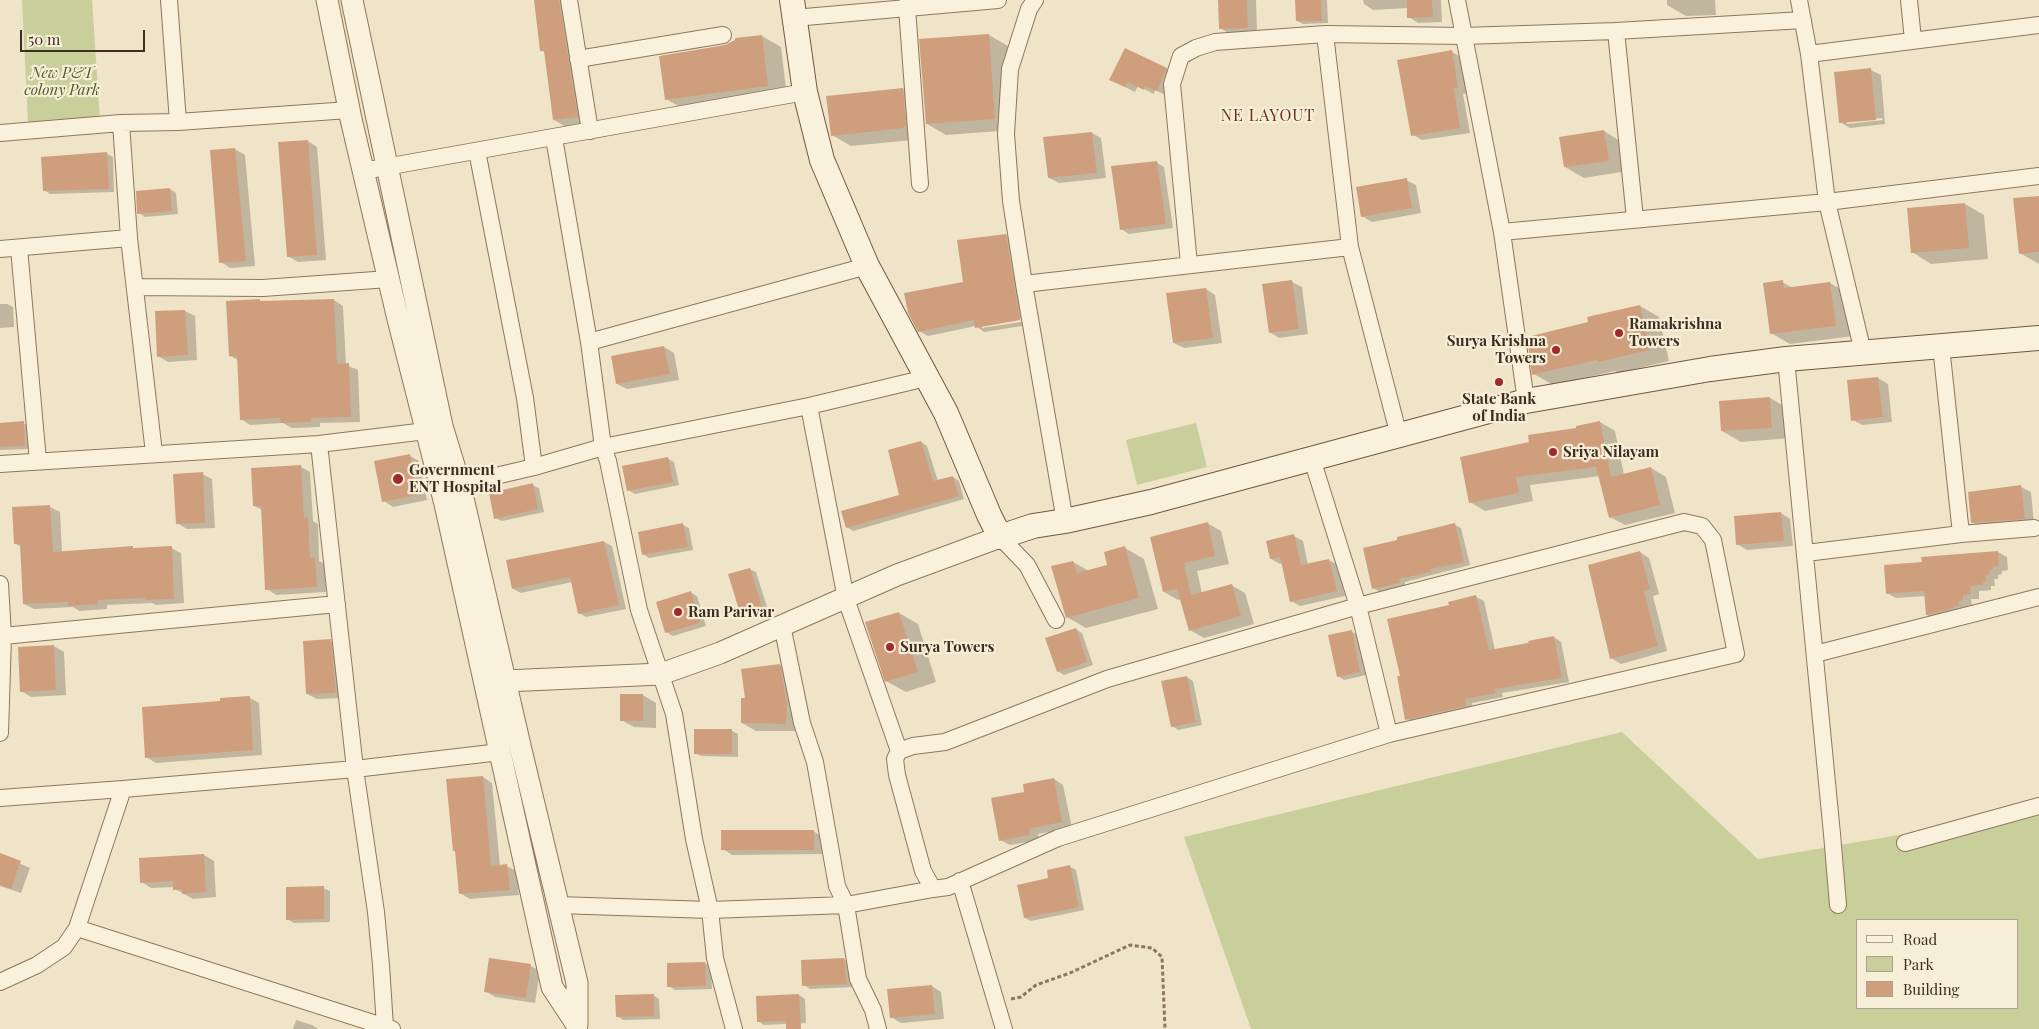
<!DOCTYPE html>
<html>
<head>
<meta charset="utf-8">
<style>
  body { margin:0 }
  #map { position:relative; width:2039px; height:1029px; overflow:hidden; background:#f0e4c8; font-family:"Playfair Display",serif }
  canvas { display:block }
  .legend { position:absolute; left:1856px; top:919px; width:162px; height:90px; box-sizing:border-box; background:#f7eed8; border:1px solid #ada18e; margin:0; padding:6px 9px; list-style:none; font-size:15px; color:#3d2e20 }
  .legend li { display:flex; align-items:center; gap:10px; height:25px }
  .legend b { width:25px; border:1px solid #ada18e }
  .scale { position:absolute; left:20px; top:30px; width:125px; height:22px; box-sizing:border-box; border:2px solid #3d2e20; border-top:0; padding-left:6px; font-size:15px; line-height:18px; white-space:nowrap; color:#3d2e20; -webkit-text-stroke:4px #f7eed8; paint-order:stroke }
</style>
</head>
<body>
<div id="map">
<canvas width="2039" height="1029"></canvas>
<ul class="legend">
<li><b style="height:6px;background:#faf1dc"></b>Road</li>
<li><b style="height:14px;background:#c9cf9b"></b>Park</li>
<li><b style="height:14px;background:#cf9f7d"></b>Building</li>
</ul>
<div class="scale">50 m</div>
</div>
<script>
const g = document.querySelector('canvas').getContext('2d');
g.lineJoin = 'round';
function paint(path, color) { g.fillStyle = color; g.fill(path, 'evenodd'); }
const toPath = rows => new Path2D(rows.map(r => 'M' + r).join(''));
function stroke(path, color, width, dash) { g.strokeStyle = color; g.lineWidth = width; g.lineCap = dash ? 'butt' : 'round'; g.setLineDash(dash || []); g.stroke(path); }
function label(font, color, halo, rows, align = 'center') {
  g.font = font + ' "Playfair Display",serif'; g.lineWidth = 4.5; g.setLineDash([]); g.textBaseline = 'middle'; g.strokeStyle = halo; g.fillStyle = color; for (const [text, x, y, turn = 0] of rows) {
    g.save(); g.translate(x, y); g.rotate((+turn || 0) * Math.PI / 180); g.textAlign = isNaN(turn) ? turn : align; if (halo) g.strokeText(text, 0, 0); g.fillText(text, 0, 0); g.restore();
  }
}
paint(toPath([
  [22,0,92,0,100,119,28,123],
  [1196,423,1207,467,1137,485,1126,440],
  [1622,732,1758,859,2039,811,2039,1029,1251,1029,1184,837],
  [1858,920,2018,920,2018,1008,1858,1008]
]), '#c9cf9b');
paint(toPath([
  [543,0,563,0,596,128,573,131,554,120,545,53,542,50],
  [1219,0,1256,0,1257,33,1230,34,1220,28],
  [1296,0,1327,0,1328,23,1303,24,1297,21],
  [1363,0,1441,0,1442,22,1418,23,1409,17,1408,8,1373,10,1364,4],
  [1667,0,1715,0,1716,15,1686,16,1667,5],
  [989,35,1008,46,1014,130,946,135,927,124],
  [762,36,781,47,787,97,685,110,666,99,725,46],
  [1452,52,1461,57,1467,93,1463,94,1470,133,1422,140,1413,135],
  [1166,69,1176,75,1167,96,1155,90,1154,94,1138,86,1135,92,1111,80],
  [1871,70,1881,75,1885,124,1850,128,1840,122],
  [1882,118,1883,120,1847,124,1847,121],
  [903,89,922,100,923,139,851,146,832,135],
  [1604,131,1623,143,1627,171,1584,178,1565,167],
  [1092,133,1101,138,1106,178,1059,183,1049,178],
  [308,141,317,147,326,260,298,262,288,256],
  [235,149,245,155,255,266,230,268,221,262,211,151],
  [106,153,113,157,114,192,50,194,44,190],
  [1156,162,1164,167,1173,228,1129,234,1121,229],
  [1406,180,1416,185,1421,213,1372,222,1362,216],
  [170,189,176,193,178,214,145,217,139,213],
  [2039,197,2039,264,2020,253],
  [1965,204,1984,215,1988,259,1931,264,1912,252],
  [1006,235,1014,240,1028,325,984,332,976,326,928,336,919,331],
  [1026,318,1027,321,982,328,982,326],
  [1292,282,1302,287,1308,334,1279,338,1270,332],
  [1782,282,1793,288,1830,283,1849,294,1854,336,1790,344,1771,333],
  [1206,289,1215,295,1222,343,1184,348,1174,343],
  [334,300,343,306,346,365,358,370,360,422,320,423,320,427,292,428,283,423,250,425,241,419,238,360,230,356],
  [0,304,7,304,13,307,14,327,0,328],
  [1640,306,1659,317,1669,361,1618,373,1615,371,1553,385,1534,374,1590,323],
  [185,311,195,316,197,360,168,362,158,356,156,312],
  [664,347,674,353,679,380,627,389,617,384],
  [1878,378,1888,384,1892,422,1862,425,1853,420],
  [1770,398,1789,409,1791,438,1741,442,1722,431],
  [1600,422,1615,431,1624,475,1651,468,1666,477,1675,513,1625,525,1610,517,1600,476,1530,485,1533,501,1485,511,1470,502,1578,429],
  [23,423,29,426,31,449,0,450,0,424],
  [921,442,927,446,938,481,953,477,959,481,964,499,853,531,847,527,901,496],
  [410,456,419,461,427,500,393,507,384,501],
  [668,459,674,462,679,485,635,494,628,490],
  [301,467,310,472,313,521,318,524,319,561,325,564,326,592,276,595,267,589,262,510,254,506],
  [202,474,212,479,215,528,187,529,177,523],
  [532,485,539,488,544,512,502,521,495,518],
  [2021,487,2031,492,2034,524,1982,528,1972,522],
  [50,507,60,512,62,553,171,548,181,553,184,603,156,605,152,603,107,605,107,609,79,611,73,607,34,609,24,604,21,547,16,544],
  [1781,513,1790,519,1793,546,1747,550,1737,544],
  [1207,523,1221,531,1229,564,1197,571,1202,593,1231,585,1245,593,1254,624,1204,638,1190,630,1181,599,1178,600,1164,592],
  [683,525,689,528,693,550,649,558,643,554],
  [1455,525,1461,528,1470,565,1405,582,1405,586,1380,592,1373,588],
  [1294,536,1303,541,1308,565,1329,560,1338,565,1345,596,1300,606,1291,601,1282,563,1280,564,1271,559],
  [604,542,612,546,626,609,586,617,579,613,572,582,521,593,513,589],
  [1125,548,1144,559,1158,609,1086,628,1067,617,1073,562,1089,571,1109,565],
  [1640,552,1649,558,1659,594,1653,596,1667,651,1621,664,1611,658],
  [1998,552,2007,557,2008,570,2002,571,2002,574,1998,575,1998,579,1994,579,1995,586,1991,586,1991,590,1979,591,1979,599,1971,599,1972,605,1967,606,1967,611,1936,620,1927,615,1926,596,1896,598,1887,593,1923,564],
  [749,569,756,572,768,610,747,616,741,613],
  [690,592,697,596,706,626,673,636,666,632],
  [1476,597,1484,601,1495,650,1554,637,1561,642,1569,682,1502,693,1503,697,1472,703,1473,710,1414,723,1407,719,1402,677,1451,606],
  [899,613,918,624,936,682,906,692,886,681],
  [1076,629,1082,633,1093,665,1064,675,1058,671],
  [1352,632,1358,635,1366,675,1344,680,1338,676],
  [330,641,340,646,346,698,317,699,307,694],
  [54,646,64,652,66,695,31,697,21,691,19,648],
  [779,665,793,673,800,731,756,731,742,723,746,699],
  [1187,677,1193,681,1202,725,1178,730,1172,726],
  [621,695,643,695,656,703,656,728,634,727,621,720],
  [250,698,259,703,262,755,156,763,146,757,221,702],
  [732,731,738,734,738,757,701,756,695,753],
  [483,777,492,783,500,866,507,866,516,871,519,895,470,899,460,893,456,852,454,850],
  [1054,779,1063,785,1072,828,1038,834,1039,840,1010,845,1000,840],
  [813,831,823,837,823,854,732,855,723,849],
  [0,855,30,868,21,893,0,886],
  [204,855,214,861,216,897,193,899,175,889,175,887,151,888,142,882,140,859],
  [1070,867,1076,870,1084,910,1031,921,1025,918,1050,879],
  [323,888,330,891,330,922,294,923,287,919],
  [490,959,531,966,540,971,535,1003,495,997,485,991],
  [844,959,850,963,853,987,810,989,804,985,803,961],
  [705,963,711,966,712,989,675,990,669,986],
  [932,986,941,992,944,1019,901,1023,891,1017],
  [653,995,659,999,660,1019,623,1020,617,1016],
  [799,995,805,999,806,1023,764,1025,758,1021],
  [296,1020,312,1025,318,1029,293,1029]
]), '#0003');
paint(toPath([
  [534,0,559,0,578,117,553,120,544,51,540,51],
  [1218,0,1247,0,1248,28,1219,29],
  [1295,0,1321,0,1322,21,1296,21],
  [1407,0,1432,0,1433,17,1407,18],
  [989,34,995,119,926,124,919,39],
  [762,35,768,86,665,100,659,56,725,45,735,40,735,38],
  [1125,48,1167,68,1157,91,1145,86,1144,90,1128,82,1125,87,1109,80],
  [1452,50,1458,88,1454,88,1460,128,1411,136,1397,60],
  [1871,68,1876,120,1839,123,1834,72],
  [903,88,906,126,904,126,904,128,831,136,826,96],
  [1604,130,1609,161,1564,167,1559,137],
  [1092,132,1097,173,1048,178,1043,137],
  [308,140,317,255,287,257,278,142],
  [235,148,246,261,219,263,210,150],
  [107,152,109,189,43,191,41,157],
  [1157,161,1166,224,1120,230,1111,166],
  [1407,178,1412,208,1361,217,1356,187],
  [170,188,172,211,137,214,136,191],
  [2039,196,2039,252,2019,254,2013,198],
  [1965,203,1969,248,1911,253,1907,208],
  [1006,234,1020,320,975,328,974,320,918,332,908,313,904,293,963,282,957,240],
  [1292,280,1299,329,1269,333,1262,284],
  [1783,280,1784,288,1830,282,1836,326,1770,334,1763,283],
  [1206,288,1213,338,1173,343,1166,293],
  [260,299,260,301,334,299,337,364,349,363,351,417,311,418,311,422,281,423,280,418,240,420,237,356,229,356,226,301],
  [1640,305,1650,350,1598,362,1597,360,1532,375,1527,337,1588,322,1587,317],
  [185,310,188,355,157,357,155,311],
  [664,346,670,374,616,384,611,356],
  [1878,377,1883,417,1851,421,1847,380],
  [1770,397,1772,428,1721,431,1719,401],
  [24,421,25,446,0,447,0,423],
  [1600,421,1611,477,1651,467,1660,505,1609,518,1596,467,1516,477,1519,493,1469,503,1460,457,1529,442,1528,435,1576,428,1576,426],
  [921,441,933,481,953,476,959,496,846,528,841,511,899,495,888,450],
  [410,454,418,495,382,502,374,461],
  [668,457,673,482,627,491,622,466],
  [301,465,304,518,308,517,310,558,315,557,317,587,265,590,261,506,253,506,251,468],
  [203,472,205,523,176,524,173,474],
  [533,483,538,509,494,519,489,493],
  [2021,485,2025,519,1971,523,1968,492],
  [50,505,53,552,133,546,133,548,172,546,174,599,145,600,145,598,98,600,98,604,68,606,68,602,23,604,20,544,14,544,12,507],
  [1781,512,1784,541,1736,545,1734,516],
  [1208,522,1215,556,1184,563,1191,595,1232,584,1241,616,1189,631,1177,589,1163,592,1150,537],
  [683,523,688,547,642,555,638,532],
  [1455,523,1464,562,1431,569,1431,572,1399,579,1400,583,1372,589,1363,548,1397,540,1397,537],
  [1294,534,1301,565,1329,559,1337,591,1290,602,1280,557,1270,559,1266,541],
  [604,541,619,605,578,614,570,577,512,589,506,560],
  [1125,546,1139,598,1066,618,1051,566,1073,561,1077,573,1107,565,1104,552],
  [1640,551,1650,589,1644,591,1658,646,1610,659,1588,565],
  [1998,551,1999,566,1993,566,1993,570,1989,570,1990,574,1986,575,1986,581,1983,582,1983,585,1970,586,1971,594,1963,595,1963,601,1958,601,1959,606,1954,606,1954,608,1926,615,1924,591,1886,594,1884,565,1922,562,1921,557],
  [750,568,762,607,740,613,728,574],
  [691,591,700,623,665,633,656,602],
  [1476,595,1489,650,1529,643,1528,641,1554,636,1562,678,1495,689,1496,693,1465,699,1466,706,1405,720,1397,676,1400,676,1387,619,1449,605,1448,602],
  [899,612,918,672,885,682,865,622],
  [1076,628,1087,662,1057,672,1045,638],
  [1352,630,1360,672,1337,677,1328,635],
  [331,639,336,693,306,694,303,641],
  [54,645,56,690,20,692,18,647],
  [780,664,787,704,786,724,741,723,741,698,745,698,741,669],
  [1187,676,1196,722,1171,727,1161,681],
  [620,694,643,694,643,721,620,721],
  [250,696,253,750,145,758,142,707,220,701,220,698],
  [694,729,732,729,732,754,694,754],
  [483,776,491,866,507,864,510,890,459,894,455,851,453,851,446,779],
  [1054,778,1062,822,1029,829,1030,835,999,841,991,798,1024,792,1023,784],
  [721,830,814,830,814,850,721,850],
  [0,853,21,861,11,889,0,885],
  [204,854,206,892,182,894,182,889,173,890,173,881,140,883,139,858],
  [1070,865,1079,907,1024,918,1017,885,1048,878,1047,870],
  [324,886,324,919,286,920,286,887],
  [489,958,531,964,526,998,484,992],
  [844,958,847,984,802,986,801,960],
  [705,962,706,986,667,987,667,963],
  [932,985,935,1014,890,1018,887,989],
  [654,994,654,1016,616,1017,615,995],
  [799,994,801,1029,786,1029,786,1021,757,1022,756,996]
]), '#cf9f7d');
const minor = toPath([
  [169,0,178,122],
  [569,0,590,131],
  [908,0,907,8,920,184],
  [1035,0,1029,9,1010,69,1006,134,1011,201,1024,284,1065,521],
  [1457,0,1502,232,1526,401],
  [1799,0,1809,54,2039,25],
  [1909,0,1913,40],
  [794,18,998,0],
  [1616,31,1635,219],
  [1325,34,1350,247,1399,436],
  [1809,54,1827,202,2039,176],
  [578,59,723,35],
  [121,123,129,238,154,453],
  [0,133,121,123,178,122,349,110],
  [554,138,589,342,603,447,608,461,639,610,674,714,694,839,710,910,715,958,734,1029],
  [477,151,525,398,534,467],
  [363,171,805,92],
  [1502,232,1827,202,1863,352],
  [19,248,38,461],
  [0,249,129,238],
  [1189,264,1172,84,1181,56,1196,48,1215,42,1325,34,1463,36,1616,31,1803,20],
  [1024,284,1350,247],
  [136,287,263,288,389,279],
  [589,342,867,266],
  [1941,346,1961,534],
  [1786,359,1832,834,1838,905],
  [809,406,846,599,899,751],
  [319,444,355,769,376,912,381,965,385,1027,384,1029],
  [1312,459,1358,606,1389,734],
  [0,464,319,444,426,431,436,428],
  [449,487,534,467,603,447,809,406,926,378],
  [1000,537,1027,565,1056,620],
  [1806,553,1961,534,2034,528],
  [0,584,3,636,0,637],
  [782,625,802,723,815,762,837,886,846,905,858,979,873,1010,878,1029],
  [1815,654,2039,597],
  [0,733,3,636,337,604],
  [0,798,123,789],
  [1905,843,2039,806],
  [960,881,1004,1029],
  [557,905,710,910,846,905,933,889,948,887,1058,838,1389,734,1736,654,1713,540,1702,526,1684,522,1358,606,1107,679,945,742,913,746,899,751,895,759,897,775,923,871,933,889],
  [77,928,123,789,355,769,500,752],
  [0,982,37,965,64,947,77,928,392,1029]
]);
const tertiary = toPath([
  [327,0,351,119,398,319,445,504,552,987,577,1025],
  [352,0,442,426,460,485,522,754,577,983,577,1025],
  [505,681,661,674,720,653,897,575,1000,537]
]);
const secondary = toPath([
  [792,0,805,92,822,160,867,266,946,413,989,515,1000,537,1033,526,1065,521,1151,502,1526,401,1710,369,1786,359,2039,338]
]);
stroke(minor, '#8d765c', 18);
stroke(tertiary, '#8d765c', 23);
stroke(secondary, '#6f573f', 26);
stroke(toPath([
  [1011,999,1021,997,1036,985,1070,973,1130,945,1152,948,1162,957,1165,1029]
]), '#8d765c', 3, [4, 2.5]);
stroke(minor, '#faf1dc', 16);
stroke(tertiary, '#faf1dc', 21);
stroke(secondary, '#faf1dc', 24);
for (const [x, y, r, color] of [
  [1619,333,5,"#9e2a2b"],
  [1556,350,5,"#9e2a2b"],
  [1499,382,5,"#9e2a2b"],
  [1553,452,5,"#9e2a2b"],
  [398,479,6,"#9e2a2b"],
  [678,612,5,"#9e2a2b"],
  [890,647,5,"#9e2a2b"]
]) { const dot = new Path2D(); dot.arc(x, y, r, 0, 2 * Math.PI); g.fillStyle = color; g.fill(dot); stroke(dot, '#f7eed8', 2); }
label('italic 15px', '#4d5a26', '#f7eed8', [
  ["New P&T",62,73],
  ["colony Park",62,90]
]);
label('bold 15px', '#3d2e20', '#f7eed8', [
  ["Ramakrishna",1629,324],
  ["Towers",1629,341],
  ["Surya Krishna",1546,341,"right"],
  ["Towers",1546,358,"right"],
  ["State Bank",1499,399,"center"],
  ["of India",1499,416,"center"],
  ["Sriya Nilayam",1563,452],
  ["Government",409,470],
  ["ENT Hospital",409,487],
  ["Ram Parivar",688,612],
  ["Surya Towers",900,647]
], 'left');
g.letterSpacing = '1px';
label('16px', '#6b2e1e', '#f7eed8', [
  ["NE LAYOUT",1268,116]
]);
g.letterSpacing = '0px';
</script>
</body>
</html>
